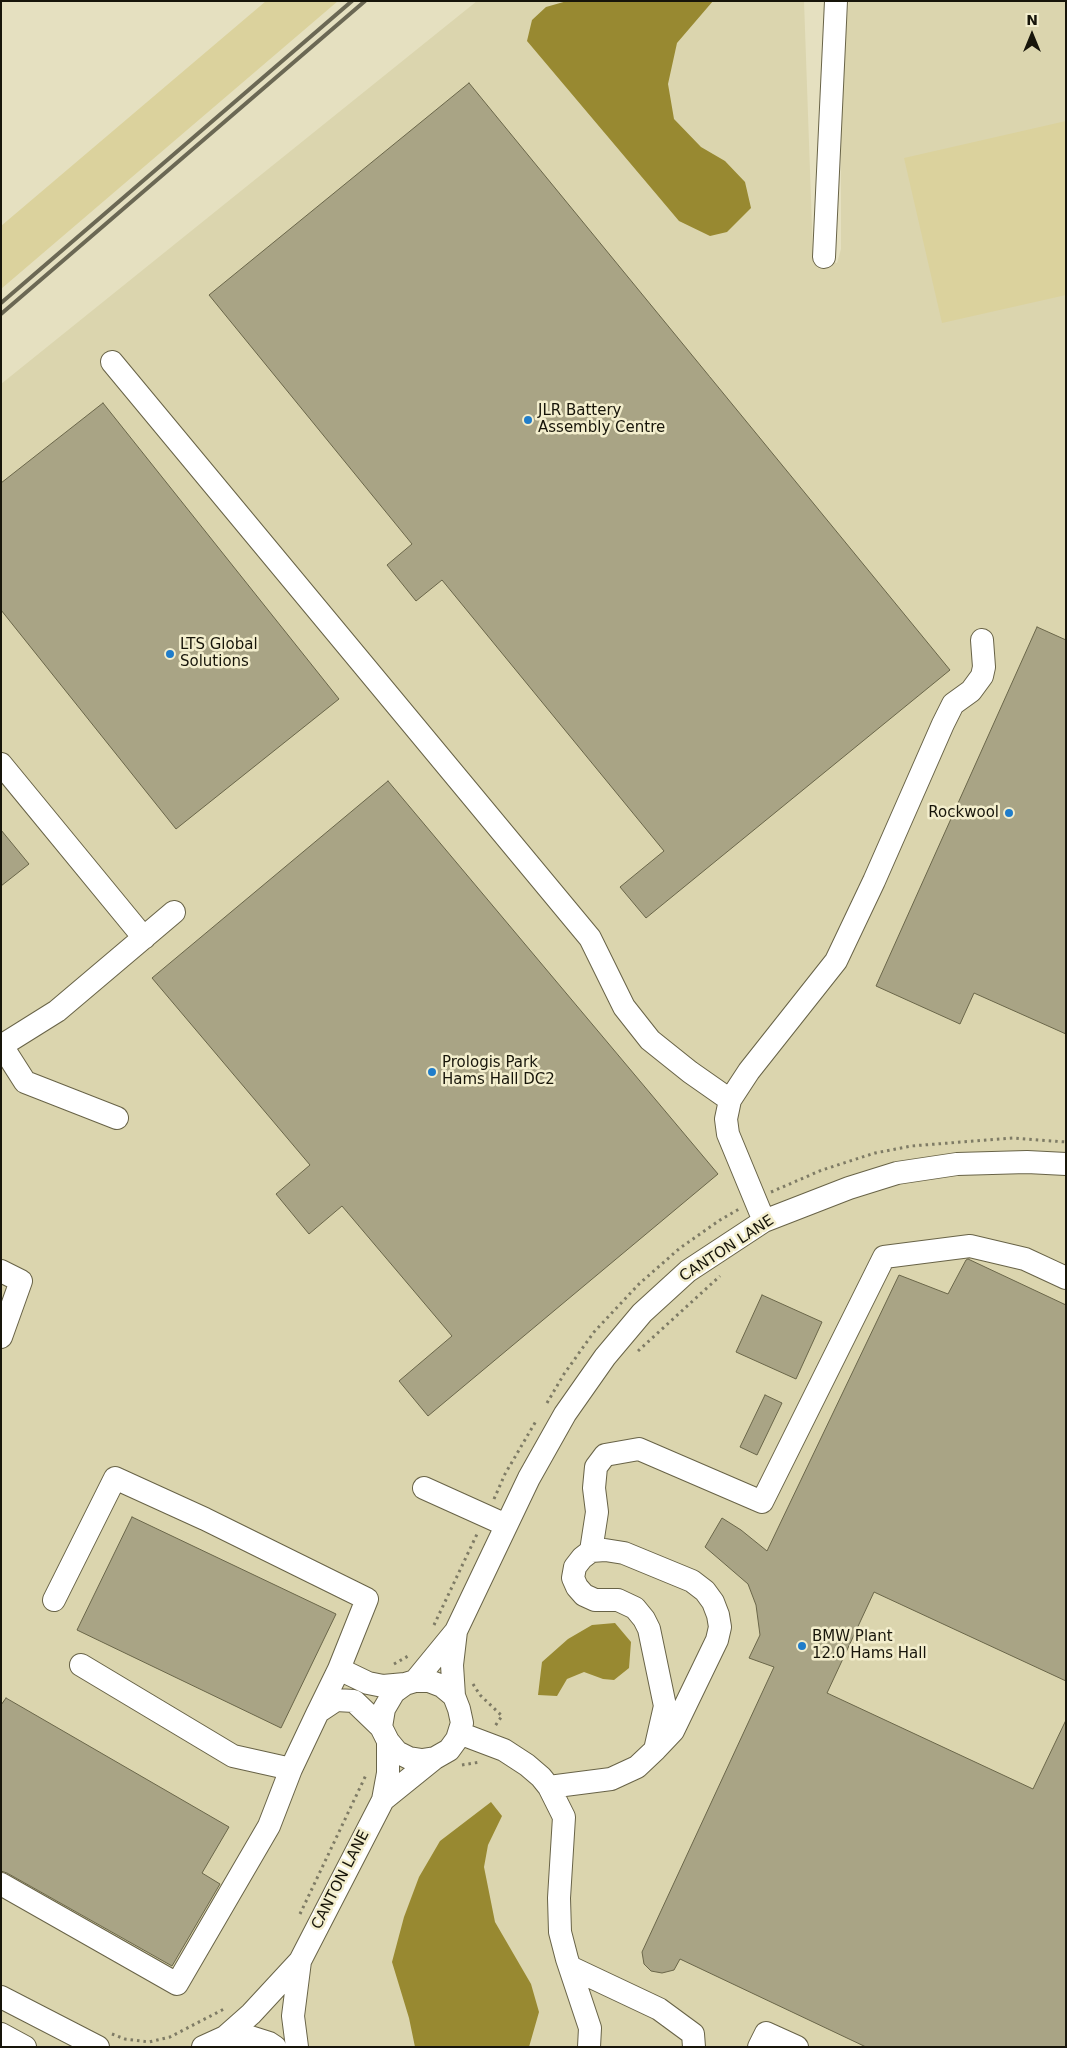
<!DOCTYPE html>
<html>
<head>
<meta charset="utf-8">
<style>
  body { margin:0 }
  #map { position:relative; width:1067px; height:2048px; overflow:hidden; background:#e5e0c0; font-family:"DejaVu Sans",sans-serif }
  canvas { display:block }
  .frame { position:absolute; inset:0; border:2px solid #17150a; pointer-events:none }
  .north { position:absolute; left:1007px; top:10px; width:50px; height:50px; -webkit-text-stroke:4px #f3eecd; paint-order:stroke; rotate:0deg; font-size:14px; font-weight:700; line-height:20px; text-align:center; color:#17150a }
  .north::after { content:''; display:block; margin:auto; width:18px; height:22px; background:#17150a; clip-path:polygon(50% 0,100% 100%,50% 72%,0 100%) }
</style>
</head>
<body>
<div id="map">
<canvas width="1067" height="2048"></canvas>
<div class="frame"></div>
<div class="north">N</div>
</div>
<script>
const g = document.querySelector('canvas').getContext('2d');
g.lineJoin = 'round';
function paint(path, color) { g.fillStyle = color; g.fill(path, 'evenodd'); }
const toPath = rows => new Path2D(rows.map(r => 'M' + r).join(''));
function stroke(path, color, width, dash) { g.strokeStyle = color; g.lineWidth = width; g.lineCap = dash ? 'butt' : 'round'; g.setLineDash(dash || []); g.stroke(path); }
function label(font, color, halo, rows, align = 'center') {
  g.font = font + ' "DejaVu Sans",sans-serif'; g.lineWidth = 5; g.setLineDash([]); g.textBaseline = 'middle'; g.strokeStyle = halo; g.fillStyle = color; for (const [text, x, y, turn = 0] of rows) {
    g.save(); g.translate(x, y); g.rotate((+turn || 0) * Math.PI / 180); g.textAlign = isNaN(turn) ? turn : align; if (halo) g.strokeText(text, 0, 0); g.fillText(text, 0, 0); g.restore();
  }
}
paint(toPath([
  [477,1,804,1,813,256,837,263,841,249,841,79,849,1,1066,1,1066,2047,1,2047,1,384]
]), '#dbd5ae');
paint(toPath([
  [266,1,338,1,1,289,1,226],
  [1066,121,1066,295,942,323,904,158]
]), '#dbd29d');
paint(toPath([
  [567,1,713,1,677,43,668,84,674,119,701,147,725,161,745,182,751,208,727,232,710,236,679,221,527,41,532,20,546,7],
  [615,1623,631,1642,629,1668,614,1680,603,1679,584,1672,567,1679,557,1696,538,1695,542,1662,568,1639,592,1625],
  [491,1802,502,1816,488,1845,484,1867,495,1922,531,1984,539,2012,529,2047,415,2047,409,2018,392,1962,404,1917,419,1877,440,1841]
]), '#988931');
const building = toPath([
  [469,83,950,670,646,918,620,887,664,851,442,580,416,601,387,565,412,544,209,295,469,83],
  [103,403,339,699,176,829,1,610,1,483,103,403],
  [1037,627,1066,640,1066,1034,974,993,960,1024,876,986,1037,627],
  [388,781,718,1174,428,1416,399,1381,452,1336,342,1206,309,1234,276,1194,310,1165,152,978,388,781],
  [1,830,29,864,1,886,1,830],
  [968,1259,1066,1305,1066,1681,874,1592,827,1693,1033,1789,1066,1720,1066,2047,866,2047,680,1959,674,1970,662,1973,651,1971,644,1964,642,1952,774,1667,749,1658,760,1635,756,1605,748,1584,705,1547,722,1518,741,1530,767,1551,899,1275,948,1294,966,1260,968,1259],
  [762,1295,822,1322,796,1379,736,1352,762,1295],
  [765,1395,782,1403,757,1455,740,1447,765,1395],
  [132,1517,336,1614,281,1728,77,1630,132,1517],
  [6,1698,229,1827,202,1873,220,1884,172,1966,7,1873,1,1871,1,1705,6,1698]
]);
paint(building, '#a9a485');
stroke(building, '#6b674a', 1);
const minor = toPath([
  [824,257,836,1],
  [112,362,590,938,624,1007,650,1040,690,1072,730,1100],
  [1,764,144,938],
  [1,1046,57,1011,174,912],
  [2,1046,25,1082,117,1118],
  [764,1221,728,1134,726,1119,730,1100,749,1071,836,961,874,881,943,724,953,704,971,691,982,676,984,667,982,640],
  [1,1271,21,1281,1,1337],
  [424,1488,506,1525],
  [591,1551,597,1512,594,1488,596,1467,605,1455,639,1449,762,1502,884,1257,970,1246,1025,1259,1066,1278],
  [54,1600,115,1478,205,1519,367,1599,339,1669,318,1712],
  [81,1665,233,1756,291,1769],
  [339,1669,368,1683,383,1686,405,1684],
  [415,1681,456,1631,529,1478,565,1414,605,1357,642,1313,688,1271,764,1221,849,1188,897,1173,957,1164,1027,1162,1066,1164],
  [415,1681,429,1681,442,1686,454,1696,459,1709,462,1723,457,1739,449,1750,435,1758,422,1760,409,1758,397,1752,388,1741,381,1727,384,1709,394,1692,405,1684,415,1681],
  [454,1696,452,1665,456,1631],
  [459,1733,504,1750,527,1765,541,1777,549,1787,564,1817,559,1898,560,1932,567,1959,590,2028,589,2047],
  [549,1787,611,1779,637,1767,655,1750,673,1731,717,1640,720,1627,718,1615,713,1602,705,1591,692,1581,624,1553,605,1550,591,1551,582,1558,575,1567,573,1578,577,1587,584,1595,595,1600,618,1600,635,1608,644,1619,649,1629,665,1706,655,1750],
  [383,1800,435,1758],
  [1,1884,177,1984,269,1826,291,1769,318,1712,336,1700,354,1701,381,1727],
  [570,1967,659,2009,693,2034,694,2047],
  [1,1997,98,2047],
  [1,2034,25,2047],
  [225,2037,251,2014,300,1961,383,1800,388,1773,388,1741],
  [203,2047,225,2037,247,2036,269,2043,275,2047],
  [297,2047,293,2016,300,1961],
  [759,2047,766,2033,797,2047]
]);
stroke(minor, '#686347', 24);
stroke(toPath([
  [771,1192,822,1170,875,1153,911,1146,1013,1138,1066,1142],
  [638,1351,720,1276],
  [547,1403,564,1374,594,1332,639,1284,680,1248,720,1220,739,1209],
  [494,1499,505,1474,536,1421],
  [434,1625,478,1532],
  [394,1664,410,1655],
  [473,1684,480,1695,502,1716,495,1726],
  [462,1765,480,1762],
  [300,1914,366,1775],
  [112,2034,125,2039,149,2042,170,2037,224,2009]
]), '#7e7b65', 3, [2.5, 4]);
stroke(minor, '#fff', 22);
stroke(toPath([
  [1,303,352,1],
  [1,314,365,1]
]), '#6b6854', 4);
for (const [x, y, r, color] of [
  [528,420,5,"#207dca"],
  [170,654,5,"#207dca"],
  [1009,813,5,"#207dca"],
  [432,1072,5,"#207dca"],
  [802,1646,5,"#207dca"]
]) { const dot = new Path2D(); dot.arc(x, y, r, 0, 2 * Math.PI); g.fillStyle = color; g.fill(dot); stroke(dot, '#f3eecd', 2); }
label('15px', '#17150a', '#f3eecd', [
  ["JLR Battery",538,411],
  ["Assembly Centre",538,428],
  ["LTS Global",180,645],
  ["Solutions",180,662],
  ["Rockwool",999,813,"right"],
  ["Prologis Park",442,1063],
  ["Hams Hall DC2",442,1080],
  ["BMW Plant",812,1637],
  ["12.0 Hams Hall",812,1654]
], 'left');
label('15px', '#17150a', '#f3eecd', [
  ["CANTON LANE",727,1249,-33],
  ["CANTON LANE",341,1880,-63]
]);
</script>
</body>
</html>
